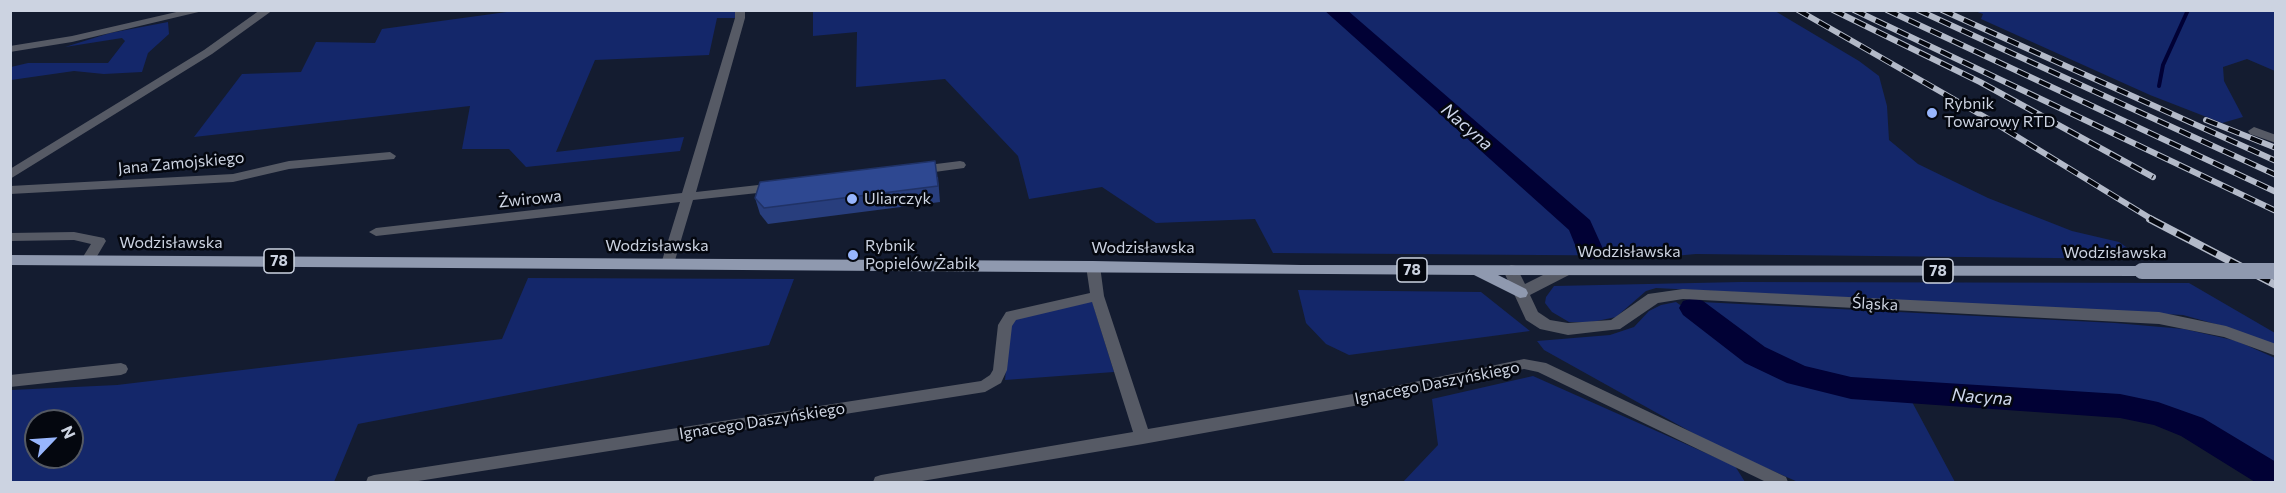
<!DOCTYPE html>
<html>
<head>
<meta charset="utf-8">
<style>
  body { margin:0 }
  #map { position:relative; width:2286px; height:493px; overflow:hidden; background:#141c30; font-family:Commissioner,sans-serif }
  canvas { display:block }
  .frame { position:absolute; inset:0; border:12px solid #ccd3e1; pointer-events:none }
  .north { position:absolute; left:24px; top:409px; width:60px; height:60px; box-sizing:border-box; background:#04070f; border:2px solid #545963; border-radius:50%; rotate:65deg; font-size:16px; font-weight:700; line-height:24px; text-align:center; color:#ccd3e1 }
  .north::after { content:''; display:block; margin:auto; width:21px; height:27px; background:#98b6fd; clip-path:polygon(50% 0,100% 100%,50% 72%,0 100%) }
</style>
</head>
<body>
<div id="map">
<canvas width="2286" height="493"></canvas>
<div class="frame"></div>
<div class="north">N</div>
</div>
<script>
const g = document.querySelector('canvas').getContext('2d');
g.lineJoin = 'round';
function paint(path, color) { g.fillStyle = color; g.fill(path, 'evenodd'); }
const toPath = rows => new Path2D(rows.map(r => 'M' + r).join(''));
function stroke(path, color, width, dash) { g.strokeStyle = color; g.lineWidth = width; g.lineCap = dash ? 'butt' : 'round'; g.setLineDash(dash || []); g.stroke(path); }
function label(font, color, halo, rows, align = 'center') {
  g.font = font + ' Commissioner,sans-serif'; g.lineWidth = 5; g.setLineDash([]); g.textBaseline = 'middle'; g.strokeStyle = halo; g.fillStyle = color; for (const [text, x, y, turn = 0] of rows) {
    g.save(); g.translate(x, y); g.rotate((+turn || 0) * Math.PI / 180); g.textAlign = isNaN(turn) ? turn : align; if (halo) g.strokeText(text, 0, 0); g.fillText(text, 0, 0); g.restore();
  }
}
paint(toPath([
  [813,10,1775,11,1859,61,1879,76,1887,106,1889,140,1918,164,1988,198,2072,231,2119,242,2143,259,1696,254,1674,256,1273,253,1255,219,1156,223,1102,187,1029,199,1018,156,945,79,856,87,857,32,813,36],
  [514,11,735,11,735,18,717,18,709,55,595,60,556,152,684,137,680,151,526,167,509,149,462,149,470,106,194,137,242,74,301,72,316,42,375,43,382,29],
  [1975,11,2275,11,2275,71,2247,59,2223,67,2224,81,2243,117,2222,123,2150,95,1981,19,1983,14],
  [168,22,169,34,148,53,142,72,104,74,74,71,11,80,11,67,28,63,108,63,125,41,122,38,65,47,110,33],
  [528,278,794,279,769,345,358,424,334,482,11,482,11,390,117,385,502,339],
  [36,421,72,421,72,457,36,457],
  [1741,282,2189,283,2275,333,2275,346,2226,327,2183,315,1656,288,1646,291,1616,317,1592,322,1569,322,1552,312,1545,303,1546,297,1554,286],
  [1298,290,1481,292,1530,331,1349,355,1326,344,1306,323],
  [1092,301,1114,372,1005,380,1010,324,1018,316],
  [1676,302,1771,370,1804,383,1847,394,1880,399,1911,400,1955,482,1798,482,1718,447,1544,350,1537,341,1610,335,1634,327,1649,311,1661,305],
  [1701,302,2115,323,2184,329,2237,341,2275,358,2275,482,2185,426,2148,416,1873,395,1838,389,1755,351,1756,349,1694,303],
  [1533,376,1735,466,1745,482,1403,482,1438,445,1432,399]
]), '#14276a');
stroke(toPath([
  [2159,86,2163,65,2188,10]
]), '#010135', 4);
paint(toPath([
  [1324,10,1347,10,1590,220,1604,251,1600,257,1590,260,1580,257,1569,230,1324,10],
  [1693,298,1703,301,1765,347,1805,366,1851,377,2120,394,2158,402,2203,418,2276,462,2276,482,2255,482,2181,436,2154,425,2120,418,1851,399,1787,383,1745,363,1683,315,1679,308,1683,301,1693,298]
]), '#010135');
paint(toPath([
  [185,10,207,10,72,42,10,52,10,46,72,36,185,10],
  [260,10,273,10,212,54,10,179,10,169,204,50,260,10],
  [735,10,745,10,745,18,696,192,776,183,782,187,776,191,693,200,673,267,663,267,661,264,680,202,376,236,369,232,376,228,682,193,735,18,735,10],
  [2254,127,2276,135,2276,143,2250,134,2248,131,2254,127],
  [390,152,396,156,394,159,289,169,233,182,10,194,10,186,233,174,289,161,390,152],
  [960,161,964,162,966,165,964,168,920,174,914,170,920,166,960,161],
  [74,232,104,238,106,241,93,263,83,263,81,260,91,244,74,240,10,241,10,233,74,232],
  [1093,261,1100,266,1104,296,1148,429,1376,390,1524,359,1546,363,1786,477,1788,482,1766,482,1538,372,1524,369,1376,402,1143,444,916,482,873,482,875,477,881,475,1133,432,1092,302,1016,320,1012,326,1007,370,1001,383,985,392,412,482,366,482,368,477,374,475,981,381,990,375,993,370,998,325,1006,312,1090,293,1086,266,1093,261],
  [121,363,126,365,128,369,126,373,121,375,10,387,10,375,121,363]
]), '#565a65');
paint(toPath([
  [1511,265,1516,266,1525,284,1559,267,1569,267,1572,271,1569,275,1530,295,1538,312,1550,320,1568,323,1611,320,1648,294,1683,289,2159,312,2226,326,2276,344,2276,356,2224,337,2159,324,1683,299,1658,303,1620,329,1568,335,1540,329,1526,320,1503,270,1511,265]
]), '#565a65');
paint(toPath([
  [10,255,1093,261,1301,265,2142,266,2150,271,2142,276,1498,275,1526,289,1528,293,1526,297,1520,298,1474,275,10,265,10,255]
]), '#8f99af');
const railFar1 = toPath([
  [1798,10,1990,120,2153,220],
  [1833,10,1980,82,2153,177],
  [1854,10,2276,211],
  [1887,10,2276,192],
  [1918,10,2276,175],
  [1942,10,2276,161],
  [2206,120,2276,148]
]);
const rail = toPath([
  [2150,219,2276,285]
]);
stroke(railFar1, '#b3bac9', 6);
stroke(rail, '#b3bac9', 8);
stroke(railFar1, '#04070f', 4, [12]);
stroke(rail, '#04070f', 5, [15]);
stroke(toPath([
  [2142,271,2276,271]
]), '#8f99af', 16);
paint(toPath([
  [938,177,940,202,768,224,760,214,755,198]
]), '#283e7d');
const building = toPath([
  [935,161,938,186,764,208,755,198,760,182,935,161]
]);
paint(building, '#2e4891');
stroke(building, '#203266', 1.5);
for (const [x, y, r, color] of [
  [1932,113,6,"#98b6fd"],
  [852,199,6,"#98b6fd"],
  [853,255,6,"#98b6fd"]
]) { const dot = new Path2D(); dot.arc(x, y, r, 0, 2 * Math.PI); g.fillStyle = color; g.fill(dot); stroke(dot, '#04070f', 2); }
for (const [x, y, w] of [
  [279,261,30],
  [1412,270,30],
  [1938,271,30]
]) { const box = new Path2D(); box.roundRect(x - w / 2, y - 12, w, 24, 4.5); g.fillStyle = '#04070f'; g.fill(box); stroke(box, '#ccd3e1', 1.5); }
label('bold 15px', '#ccd3e1', null, [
  ["78",279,261],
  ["78",1412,270],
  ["78",1938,271]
]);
label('16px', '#ccd3e1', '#04070f', [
  ["Rybnik",1944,104],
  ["Towarowy RTD",1944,122],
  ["Uliarczyk",864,199],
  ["Rybnik",865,246],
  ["Popielów Żabik",865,264]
], 'left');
label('16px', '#ccd3e1', '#04070f', [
  ["Jana Zamojskiego",181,163,-5],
  ["Żwirowa",530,199,-6],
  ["Wodzisławska",171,243],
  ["Wodzisławska",657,246],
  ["Wodzisławska",1143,248],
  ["Wodzisławska",1629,252],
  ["Wodzisławska",2115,253],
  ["Śląska",1875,304,3],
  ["Ignacego Daszyńskiego",1437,383,-11],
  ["Ignacego Daszyńskiego",762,421,-9]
]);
label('italic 18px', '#cfd8ed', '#04070f', [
  ["Nacyna",1467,127,41],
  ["Nacyna",1982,397,4]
]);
</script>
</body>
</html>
